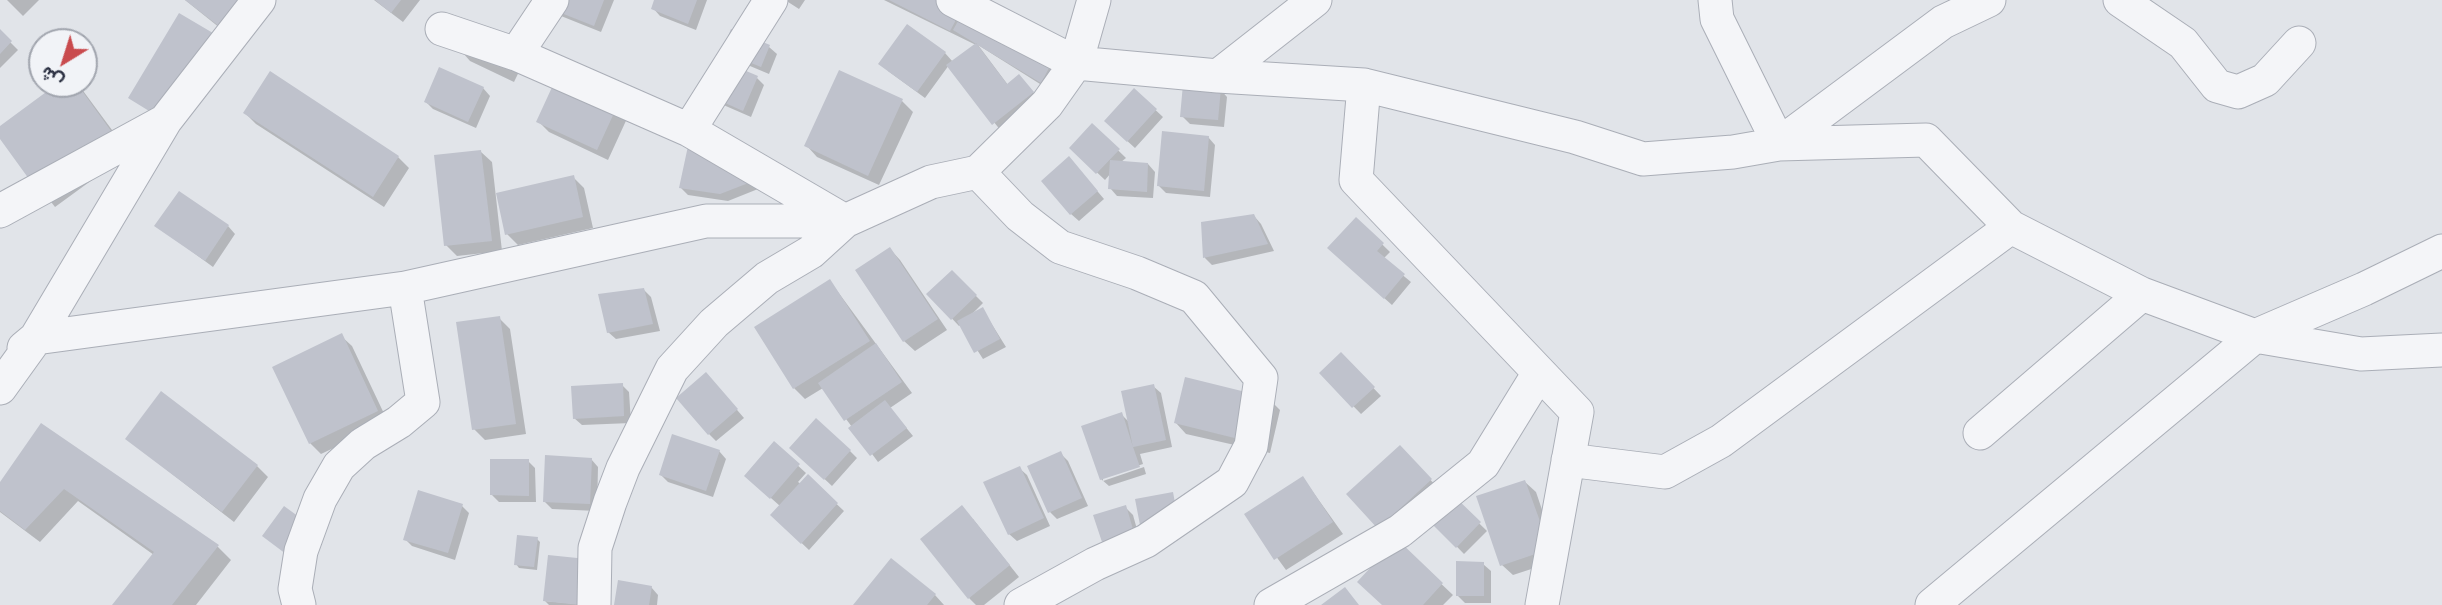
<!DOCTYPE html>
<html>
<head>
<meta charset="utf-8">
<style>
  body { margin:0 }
  #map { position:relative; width:2442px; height:605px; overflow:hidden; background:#e1e4e9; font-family:Ubuntu,Vazirmatn,sans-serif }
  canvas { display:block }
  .north { position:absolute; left:28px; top:28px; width:70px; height:70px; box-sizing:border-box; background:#f1f3f7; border:2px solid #a1a5ae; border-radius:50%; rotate:218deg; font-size:19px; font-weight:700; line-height:28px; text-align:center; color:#2a2f41 }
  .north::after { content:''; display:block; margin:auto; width:24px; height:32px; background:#c94b4e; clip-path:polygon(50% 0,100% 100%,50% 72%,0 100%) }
</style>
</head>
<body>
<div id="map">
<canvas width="2442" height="605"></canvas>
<div class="north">ش</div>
</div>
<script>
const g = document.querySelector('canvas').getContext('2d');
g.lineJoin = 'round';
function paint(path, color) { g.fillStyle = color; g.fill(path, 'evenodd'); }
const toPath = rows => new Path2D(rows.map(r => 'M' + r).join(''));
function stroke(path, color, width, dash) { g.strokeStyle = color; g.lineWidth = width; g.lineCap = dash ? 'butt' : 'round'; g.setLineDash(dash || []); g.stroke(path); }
paint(toPath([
  [7,0,39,0,23,16],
  [185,0,266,0,235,40],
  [374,0,420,0,403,22],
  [551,0,614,0,601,32,556,14],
  [656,0,707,0,696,30,660,16,653,8],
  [785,0,805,0,799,9],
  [884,0,955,0,1057,53,1048,89,978,45,1008,85,1026,84,1040,100,1001,131,949,65,925,98,888,71,945,53,953,62,976,45],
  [732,31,769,47,777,54,769,74,731,58],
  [0,32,18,50,0,68],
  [463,53,527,55,514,82,470,61],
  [270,74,398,157,409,168,384,207,256,124,245,113],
  [757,78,764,85,751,117,712,100],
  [60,84,77,84,81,88,129,153,55,207,0,136,0,128],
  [483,88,490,96,476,128,433,109,426,102],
  [1220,89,1227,97,1224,127,1190,124,1182,116],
  [1134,90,1163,117,1135,148,1113,128],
  [902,101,913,112,879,185,817,157,807,146],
  [630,112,608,160,549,132,538,121],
  [1093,126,1126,158,1121,162,1148,164,1155,172,1153,198,1117,196,1110,188,1111,173,1105,180,1071,148],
  [693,135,758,189,728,201,688,195,681,188],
  [1208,137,1215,145,1210,197,1166,193,1158,185],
  [481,152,492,162,502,251,457,256,446,245],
  [1076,166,1104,199,1079,221,1071,214],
  [573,177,584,188,593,228,518,245,507,234],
  [1254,216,1261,224,1274,251,1212,265,1205,258,1203,223],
  [1356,219,1390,252,1383,259,1411,282,1392,305,1336,255],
  [157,226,228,226,235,234,213,267],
  [890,249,900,260,947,330,915,351,904,341],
  [952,272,983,303,972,314,983,310,1006,347,983,359,961,325,959,326,929,294],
  [830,281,912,393,890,408,913,436,878,462,823,388,805,399,794,388,756,328],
  [644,290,651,297,660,331,616,339,608,332],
  [499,318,510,329,526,434,485,440,474,429],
  [341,336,352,346,388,422,321,454,310,443],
  [1341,354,1381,396,1361,414,1321,373],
  [713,382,744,418,716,441,709,434],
  [622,385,629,392,631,423,582,425,574,418],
  [1153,386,1161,393,1172,447,1140,454,1143,464,1103,477,1103,481,1144,467,1146,474,1109,486,1101,479,1121,414,1130,423],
  [1269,399,1280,410,1270,453,1186,434,1176,423],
  [41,426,218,547,231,560,196,605,114,605,154,555,78,501,40,542,0,512,0,485],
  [127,439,257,466,268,477,234,522],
  [774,444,806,473,798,482,801,484,808,477,844,511,809,550,772,515,780,506,754,483],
  [1399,447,1441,491,1390,538,1349,494],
  [719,451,726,459,713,497,668,482,661,475],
  [850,451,857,458,832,486,799,455],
  [1060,453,1068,461,1088,506,1057,519,1050,512],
  [591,459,598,467,597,511,552,509,544,501],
  [528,461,535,468,536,502,499,502,492,495],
  [1019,468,1027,475,1050,526,1017,541,1009,534],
  [1303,478,1343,534,1286,570,1246,515],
  [1525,482,1536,492,1559,560,1513,575,1502,565],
  [1453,498,1487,531,1464,554,1431,520],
  [462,506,469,513,455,560,412,546,405,539],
  [1125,507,1133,515,1140,540,1111,549,1103,541],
  [973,519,1019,577,984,605,976,605,969,598],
  [537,539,540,542,537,570,519,568,516,564],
  [1397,542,1453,595,1443,605,1384,605],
  [1483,564,1491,571,1491,603,1465,603,1457,595],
  [651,587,658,595,657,605,616,605],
  [935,595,944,605,855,605],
  [545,601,589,605,549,605]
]), '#0003');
paint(toPath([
  [185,0,247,0,224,30],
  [375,0,401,0,391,13],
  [549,0,604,0,594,26,546,7],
  [654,0,697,0,688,24,651,9],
  [889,0,958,0,965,3,950,31],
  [970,0,1058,51,1041,83,953,30],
  [179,13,218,36,167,122,128,98],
  [907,24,946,52,917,92,878,64],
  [0,29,12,41,0,54],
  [731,29,770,45,761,67,722,51],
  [976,43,1007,84,1019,74,1034,92,992,125,946,65],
  [718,59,758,76,743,111,703,93],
  [439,67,484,87,468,122,424,102],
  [839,70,903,99,868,176,804,146],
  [270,71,399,156,373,197,243,113],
  [559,72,620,100,597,150,536,122],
  [57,84,77,84,119,142,42,197,0,139,0,126],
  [1183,84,1221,87,1218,120,1180,117],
  [1134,88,1157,109,1127,142,1104,121],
  [1092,123,1120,149,1096,174,1069,148],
  [1162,131,1209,136,1204,191,1157,186],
  [691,132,751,182,720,194,679,188],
  [481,150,492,241,444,246,434,155],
  [1069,156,1098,191,1070,215,1041,181],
  [1110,160,1148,163,1147,192,1108,189],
  [574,175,583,217,505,235,496,193],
  [179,191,229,225,205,261,154,226],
  [1254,214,1268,244,1203,258,1201,222],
  [1356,217,1384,243,1377,251,1405,274,1384,299,1327,248],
  [890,247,938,319,903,342,855,270],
  [952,270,977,295,951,320,926,294],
  [830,279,870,341,793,389,754,327],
  [644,288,653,324,607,333,598,294],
  [983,307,1000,339,974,353,957,321],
  [500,316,516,424,472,430,456,322],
  [342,333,378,411,309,444,272,367],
  [876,343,902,382,844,421,818,383],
  [1341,352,1375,387,1352,408,1319,373],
  [706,372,738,409,708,435,676,398],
  [1185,377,1270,398,1259,444,1174,423],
  [623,383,624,416,573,419,571,386],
  [1154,384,1166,440,1133,447,1140,467,1100,480,1081,426,1122,412,1133,447,1121,391],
  [161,391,258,465,222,512,125,439],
  [885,400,907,428,870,456,848,428],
  [816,418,851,450,824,480,789,448],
  [41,423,219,545,172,605,112,605,154,552,64,489,25,530,0,511,0,482],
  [672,434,720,450,706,491,659,475],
  [774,441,800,464,770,499,744,476],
  [1400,445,1432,479,1378,529,1346,494],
  [1061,451,1082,498,1048,513,1027,466],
  [545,455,592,458,590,504,543,502],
  [490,459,529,459,529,496,490,495],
  [1020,466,1044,518,1008,535,983,482],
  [808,474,838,503,801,544,770,515],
  [1303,476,1333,522,1274,560,1244,514],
  [1525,480,1550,549,1500,566,1476,496],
  [418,490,463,504,448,553,403,540],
  [1173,492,1178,519,1140,525,1135,499],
  [1453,495,1481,522,1456,548,1428,520],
  [962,505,1010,565,968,599,920,539],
  [1126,505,1134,533,1102,542,1093,515],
  [284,506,317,530,294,560,262,536],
  [517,535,538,537,534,567,514,565],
  [1397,539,1443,583,1423,605,1382,605,1357,582],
  [548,555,587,559,581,605,543,601],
  [891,558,936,594,927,605,853,605],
  [1456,561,1484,562,1484,596,1456,596],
  [618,580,652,586,649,605,614,605],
  [1345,587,1359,605,1321,605]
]), '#bfc2cc');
const minor = toPath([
  [953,0,1076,63,1218,76,1364,85,1575,137,1643,159,1733,152,1779,144,1926,140,2011,227,2142,294,2255,336,2361,354,2442,350],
  [1715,0,1717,19,1779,144,1943,22,1989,0],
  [2120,0,2183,43,2217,86,2238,92,2265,80,2299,43],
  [442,29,516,54,689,130,845,221,811,252,767,278,714,323,672,369,623,468,610,502,595,548,594,605],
  [516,54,552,0],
  [1218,76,1315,0],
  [1364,85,1356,180,1577,412,1542,605],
  [689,130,771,0],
  [978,172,1020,216,1060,247,1137,273,1194,297,1261,378,1251,446,1232,482,1146,541,1095,564,1021,605],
  [0,211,165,121],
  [24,348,36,338,165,121,259,0],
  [0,388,36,338,405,288,706,221,845,221,931,182,978,172,1047,104,1076,63,1094,0],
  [1980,433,2142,294],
  [1568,460,1665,472,1721,441,2011,227],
  [299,605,295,589,301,551,320,499,339,466,363,444,399,422,423,402,405,288],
  [1271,605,1400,531,1483,464,1539,373],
  [1932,605,2255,336,2364,289,2442,251]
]);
stroke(minor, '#aaaeb7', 35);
stroke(minor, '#f4f5f8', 33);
</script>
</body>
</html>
